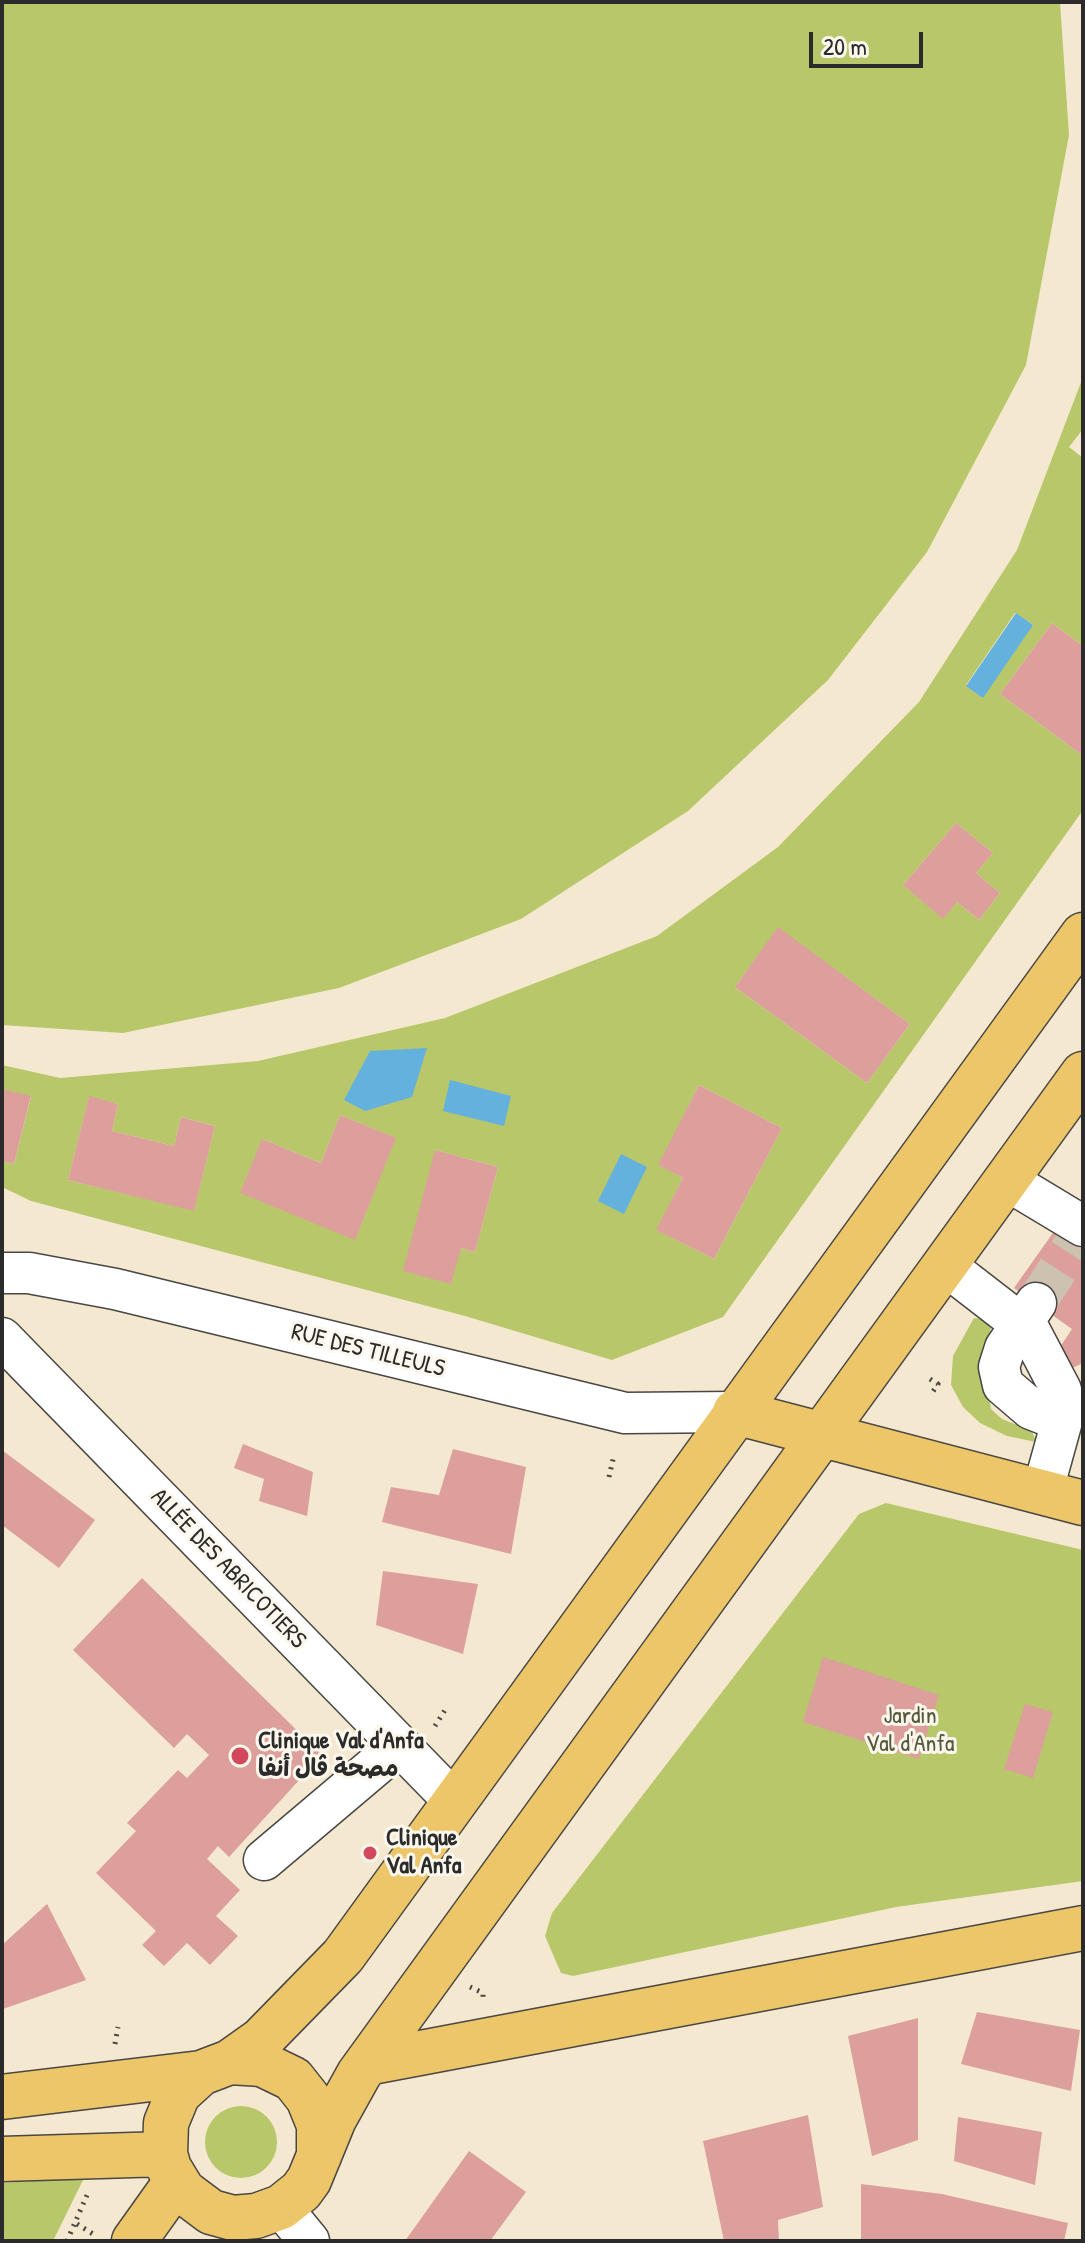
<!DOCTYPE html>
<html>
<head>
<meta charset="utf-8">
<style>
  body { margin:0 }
  #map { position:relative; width:1085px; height:2243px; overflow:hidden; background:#f5e8d0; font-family:"Patrick Hand",sans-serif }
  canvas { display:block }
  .frame { position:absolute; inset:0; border:4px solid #2b2b2b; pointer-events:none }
  .scale { position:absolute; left:809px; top:32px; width:114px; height:36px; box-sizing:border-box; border:4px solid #2b2b2b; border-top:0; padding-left:10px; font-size:24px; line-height:28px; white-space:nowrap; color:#2b2b2b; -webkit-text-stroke:6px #fbf7ec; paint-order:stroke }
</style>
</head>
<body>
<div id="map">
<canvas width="1085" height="2243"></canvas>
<div class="frame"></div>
<div class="scale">20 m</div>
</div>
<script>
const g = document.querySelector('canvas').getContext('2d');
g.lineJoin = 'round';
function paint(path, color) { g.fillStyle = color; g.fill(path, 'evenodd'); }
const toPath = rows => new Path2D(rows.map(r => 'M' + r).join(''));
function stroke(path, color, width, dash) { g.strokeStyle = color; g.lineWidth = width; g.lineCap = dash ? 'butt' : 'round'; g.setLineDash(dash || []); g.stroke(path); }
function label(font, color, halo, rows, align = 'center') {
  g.font = font + ' "Patrick Hand","Playpen Sans Arabic",sans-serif'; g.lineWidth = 6; g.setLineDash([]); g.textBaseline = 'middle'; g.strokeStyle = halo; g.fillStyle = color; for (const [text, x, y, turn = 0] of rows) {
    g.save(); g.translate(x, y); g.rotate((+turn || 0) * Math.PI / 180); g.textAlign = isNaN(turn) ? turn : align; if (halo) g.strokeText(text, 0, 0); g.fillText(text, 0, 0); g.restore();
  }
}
paint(toPath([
  [2,2,1060,2,1069,135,1026,365,927,552,828,680,688,811,521,919,339,988,123,1033,2,1025],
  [1083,377,1083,429,1069,447,1083,458,1083,646,1052,623,1000,694,1083,756,1083,810,723,1317,612,1360,465,1316,31,1201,2,1187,2,1161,14,1164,31,1097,2,1089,2,1065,60,1078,258,1061,445,1018,657,936,778,847,919,702,1017,550],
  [1015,613,1033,625,966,686,966,685],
  [956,823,993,853,976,873,1000,893,979,920,957,902,943,918,903,885],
  [778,928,910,1024,867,1083,735,987],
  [699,1085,782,1128,714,1259,657,1230,683,1178,659,1165],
  [89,1097,118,1104,112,1131,174,1146,181,1117,215,1126,194,1210,68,1180],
  [340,1115,395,1138,355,1239,262,1139,321,1163],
  [435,1150,498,1167,475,1252,461,1248],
  [974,1318,982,1319,991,1328,983,1356,991,1409,1002,1419,1032,1431,1036,1442,1007,1436,980,1423,963,1407,951,1385,953,1356],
  [886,1503,1083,1550,1083,1881,896,1907,573,1976,561,1973,545,1936,552,1913,859,1514],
  '205 2142a36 36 0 1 1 72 0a36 36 0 1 1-72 0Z',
  [84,2178,53,2241,2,2241,2,2183]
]), '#b8c76a');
paint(toPath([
  [1016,613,1033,625,983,698,966,686],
  [427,1048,412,1097,365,1111,344,1100,370,1051],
  [450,1080,511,1096,504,1126,443,1111],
  [621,1154,647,1167,624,1214,598,1201]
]), '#64b1dd');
paint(toPath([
  [1052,623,1083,646,1083,756,1000,694],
  [956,823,993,853,976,873,1000,893,979,920,957,902,943,919,903,885],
  [778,927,910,1024,867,1083,735,987],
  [699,1085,782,1128,714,1259,656,1230,683,1178,658,1165],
  [2,1089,31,1096,14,1164,2,1161],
  [89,1096,118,1104,112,1131,174,1146,181,1117,215,1126,194,1211,68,1180],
  [340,1115,396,1138,355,1240,240,1193,262,1139,321,1163],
  [435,1150,498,1167,475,1252,461,1248,451,1284,403,1271],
  [1055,1230,1083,1251,1083,1363,1070,1369,1058,1350,1072,1329,1014,1288],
  [243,1444,313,1472,307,1516,259,1501,264,1479,234,1468],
  [453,1449,526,1467,511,1554,382,1522,391,1487,439,1495],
  [2,1450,95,1520,59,1568,2,1525],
  [383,1571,478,1584,463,1654,376,1625],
  [142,1578,322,1755,229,1857,218,1846,207,1859,240,1890,216,1916,238,1936,210,1965,187,1943,164,1966,142,1945,156,1931,96,1873,136,1831,127,1823,178,1770,187,1778,209,1755,187,1734,174,1748,73,1650],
  [823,1657,939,1695,919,1759,803,1722],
  [1025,1704,1053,1712,1033,1778,1004,1769],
  [47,1904,86,1980,3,2009,2,1945],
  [977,2012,1080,2030,1071,2091,961,2064],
  [918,2018,918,2140,872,2156,848,2036],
  [808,2115,823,2207,778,2220,779,2241,724,2241,703,2141],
  [958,2117,1042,2132,1035,2185,954,2161],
  [469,2151,526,2192,490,2241,405,2241],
  [861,2184,942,2194,1068,2223,1064,2241,861,2241]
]), '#dc9f9c');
stroke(toPath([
  [1036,1303,1074,1244]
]), '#cdc2af', 40, [40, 20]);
const minor = toPath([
  [1008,1181,1083,1226],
  [946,1266,1030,1331,1061,1390,1064,1406,1062,1421,1042,1493],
  [2,1273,29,1273,115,1289,625,1413,735,1412],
  [1036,1303,1005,1348,999,1367,1003,1385,1031,1409,1062,1421],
  [2,1338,454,1801],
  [264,1860,400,1745],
  [281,2207,309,2241]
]);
const major = toPath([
  [735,1412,1083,1503],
  [230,2062,261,2040,343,1956,1083,935],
  [367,2063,1083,1928],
  [2,2097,201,2073],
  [319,2156,319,2125,308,2098,293,2079,262,2064,230,2062,201,2073,178,2094,166,2123,165,2154,169,2168,183,2191,211,2212,233,2218,256,2216,281,2207,301,2191,309,2180,334,2119,359,2074,1083,1074],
  [2,2159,165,2154],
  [134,2241,176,2182]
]);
stroke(minor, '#494744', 43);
stroke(major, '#494744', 47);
stroke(toPath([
  [930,1379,938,1384,932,1393],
  [609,1477,614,1455],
  [435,1726,445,1710],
  [470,1987,483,1993,483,2001],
  [115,2044,118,2027],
  [77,2224,93,2234],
  [67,2241,87,2195]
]), '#494744', 5, [2, 6]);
stroke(minor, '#fff', 40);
stroke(major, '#ecc669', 44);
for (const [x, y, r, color] of [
  [240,1756,10,"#d1495b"],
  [370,1853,8,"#d1495b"]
]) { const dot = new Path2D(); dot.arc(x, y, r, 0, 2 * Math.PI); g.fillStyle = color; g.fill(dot); stroke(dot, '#fbf7ec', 3); }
label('24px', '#2b2b2b', '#fbf7ec', [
  ["RUE DES TILLEULS",368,1351,14],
  ["ALLÉE DES ABRICOTIERS",228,1569,46]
]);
label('24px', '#555a3e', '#fbf7ec', [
  ["Jardin",910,1717],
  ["Val d'Anfa",910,1745]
]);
label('bold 24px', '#2b2b2b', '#fbf7ec', [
  ["Clinique Val d'Anfa",258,1742],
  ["مصحة ڤال أنفا",258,1770],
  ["Clinique",386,1839],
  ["Val Anfa",386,1867]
], 'left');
</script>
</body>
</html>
